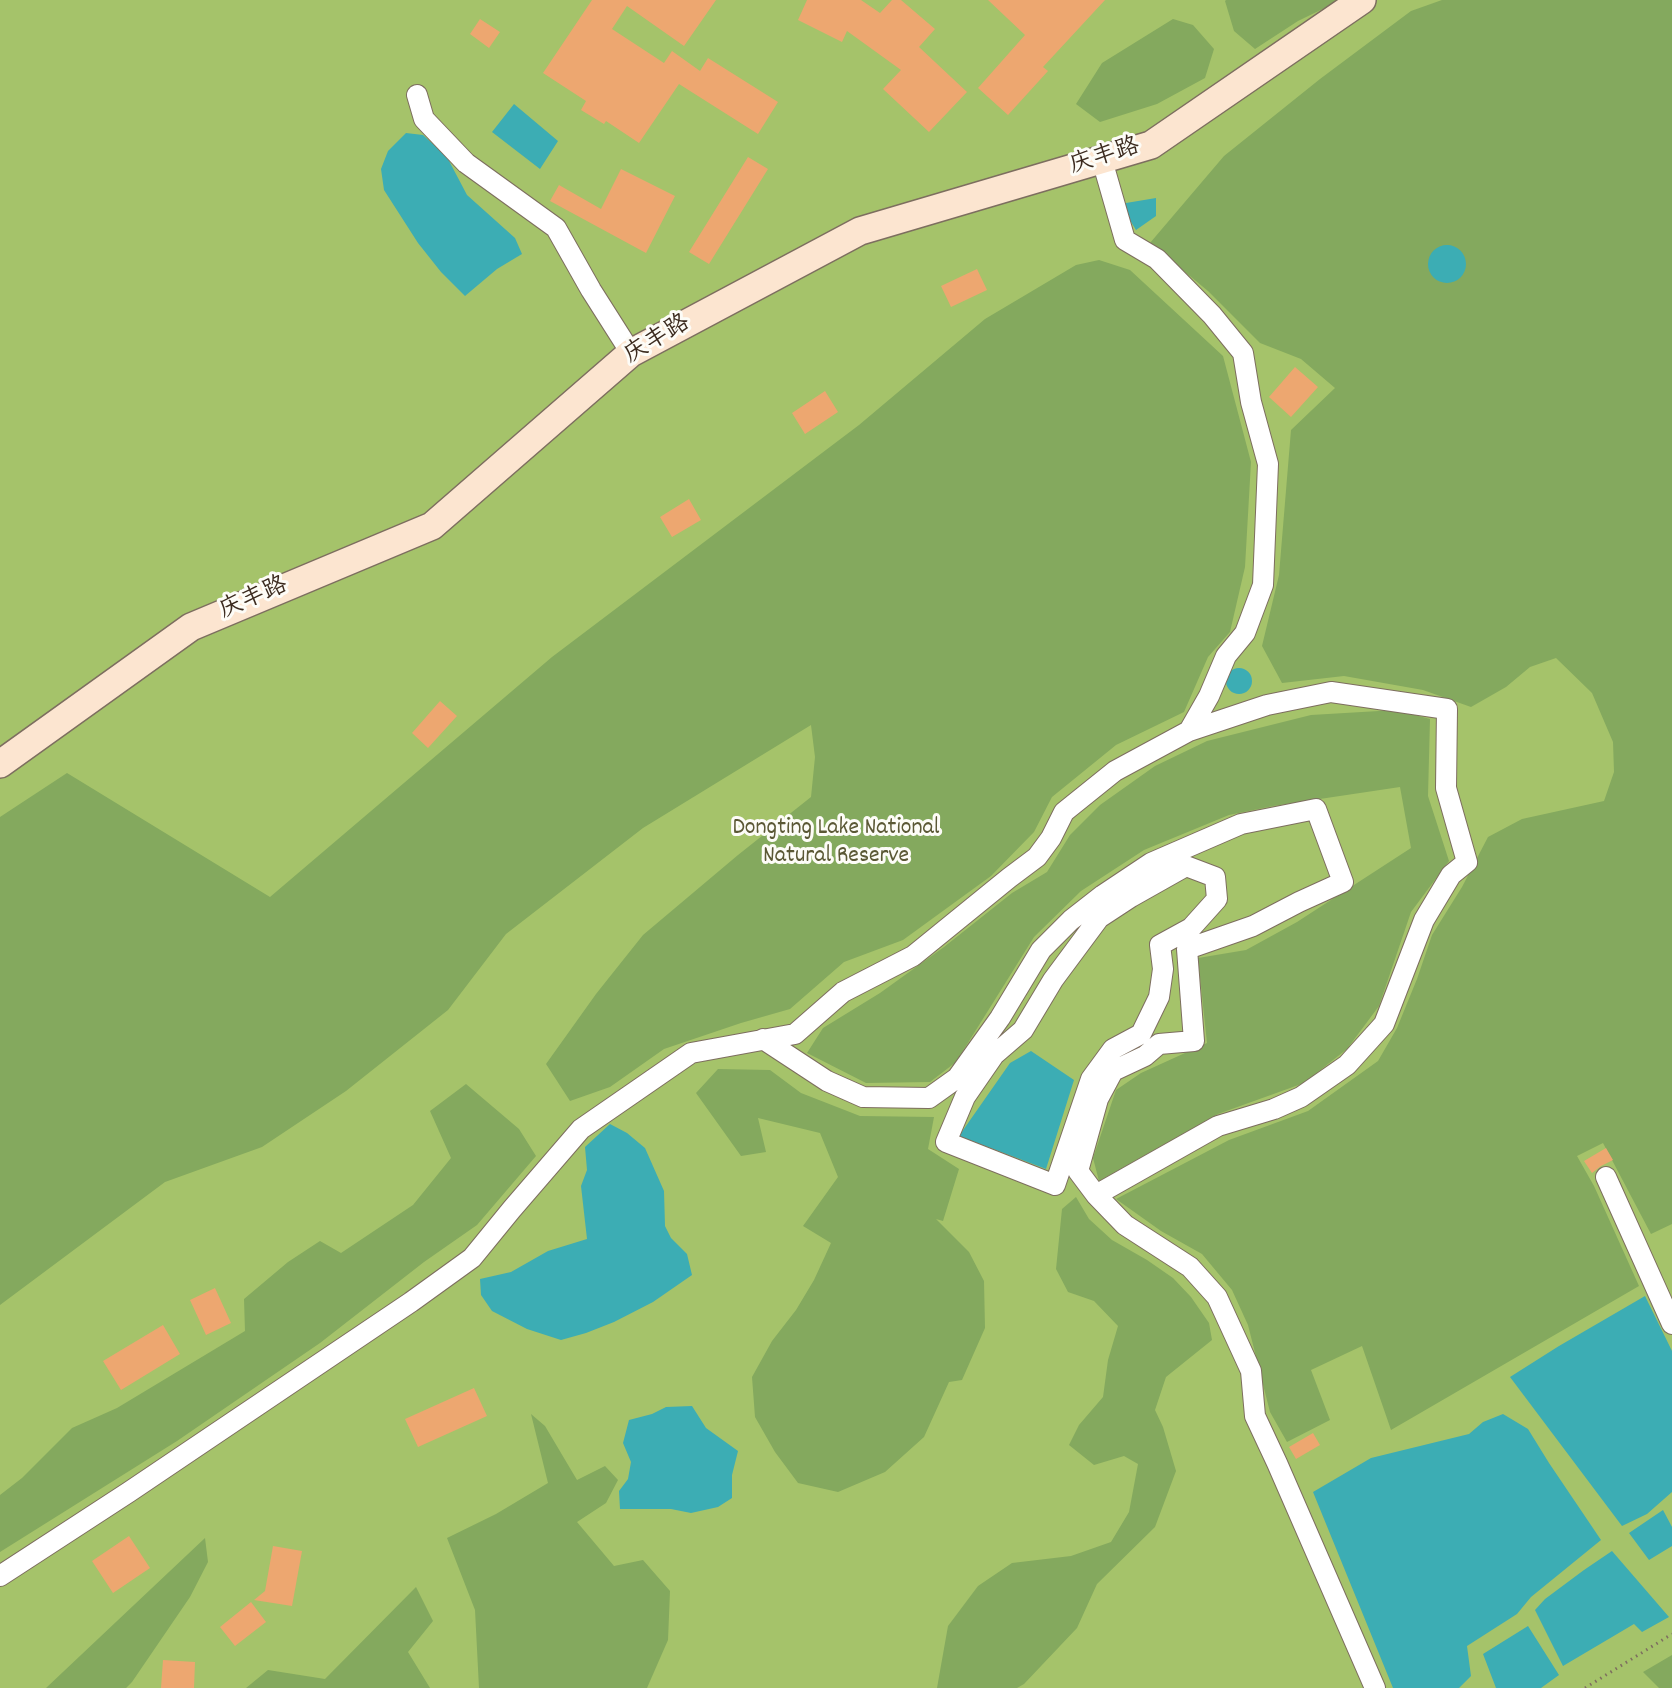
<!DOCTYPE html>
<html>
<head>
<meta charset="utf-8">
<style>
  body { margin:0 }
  canvas { display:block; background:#f7ecd9 }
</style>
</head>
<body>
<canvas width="1672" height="1688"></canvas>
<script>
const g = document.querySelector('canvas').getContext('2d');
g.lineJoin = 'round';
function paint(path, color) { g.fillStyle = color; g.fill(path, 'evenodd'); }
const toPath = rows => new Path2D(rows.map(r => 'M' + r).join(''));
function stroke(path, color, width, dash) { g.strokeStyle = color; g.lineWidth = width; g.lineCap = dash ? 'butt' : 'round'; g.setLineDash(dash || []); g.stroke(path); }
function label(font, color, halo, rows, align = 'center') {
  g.font = font + ' Dekko,"LXGW WenKai TC",sans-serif'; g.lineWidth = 6; g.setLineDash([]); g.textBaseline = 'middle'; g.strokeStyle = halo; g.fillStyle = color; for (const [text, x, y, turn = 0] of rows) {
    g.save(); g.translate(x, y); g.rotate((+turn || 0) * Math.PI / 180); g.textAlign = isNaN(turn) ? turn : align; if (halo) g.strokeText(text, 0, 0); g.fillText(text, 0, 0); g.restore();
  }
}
paint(toPath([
  [0,0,1672,0,1672,1688,0,1688]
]), '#a5c36a');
paint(toPath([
  [1226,0,1341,0,1298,21,1255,49,1234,31,1225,1],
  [1442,0,1672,0,1672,1224,1651,1234,1603,1143,1577,1156,1594,1186,1639,1286,1391,1430,1362,1346,1311,1370,1330,1420,1287,1442,1270,1412,1248,1325,1232,1290,1202,1254,1161,1231,1116,1199,1229,1140,1308,1111,1378,1061,1397,1028,1417,979,1432,935,1462,887,1488,837,1522,819,1604,801,1614,772,1613,742,1592,693,1556,658,1530,667,1506,687,1471,707,1423,690,1344,676,1282,683,1262,646,1279,575,1291,430,1335,388,1301,359,1260,343,1208,291,1150,243,1224,156,1320,79,1411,11],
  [1173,19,1193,25,1214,49,1205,78,1157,104,1100,122,1076,104,1102,63],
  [1099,260,1130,270,1223,356,1251,462,1245,567,1230,632,1208,657,1184,712,1116,745,1052,797,1034,832,991,876,903,940,844,962,790,1009,741,1023,664,1049,610,1087,570,1101,546,1064,596,994,643,935,738,855,811,797,815,757,811,725,643,828,506,934,448,1010,346,1091,262,1147,165,1182,0,1305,0,817,67,773,270,897,552,657,859,425,985,319,1076,265],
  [1396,710,1430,719,1428,796,1449,861,1411,912,1379,1006,1347,1049,1304,1083,1218,1114,1099,1181,1093,1158,1116,1090,1141,1073,1207,1043,1198,958,1246,950,1297,922,1411,848,1400,787,1273,806,1229,815,1144,850,1081,891,1034,937,956,1062,930,1082,866,1083,807,1053,823,1028,880,993,944,947,1012,893,1047,872,1070,835,1100,805,1155,766,1207,741,1311,715],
  [718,1069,770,1070,801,1093,860,1116,934,1117,928,1149,959,1169,943,1221,936,1219,969,1252,984,1281,985,1328,962,1380,949,1382,924,1437,885,1472,838,1492,798,1483,775,1452,755,1417,752,1377,772,1341,796,1310,814,1280,831,1243,803,1226,838,1177,820,1133,758,1118,766,1152,741,1156,696,1093],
  [466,1084,519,1129,536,1156,477,1225,424,1262,320,1343,177,1441,0,1552,0,1495,22,1478,72,1428,117,1408,245,1331,244,1299,288,1262,320,1241,341,1253,413,1205,451,1158,430,1111],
  [1076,1197,1089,1219,1112,1240,1147,1260,1173,1278,1191,1297,1209,1323,1212,1340,1166,1377,1155,1410,1163,1427,1176,1471,1155,1527,1097,1584,1077,1628,1024,1684,1017,1688,937,1688,948,1626,978,1586,1012,1563,1071,1556,1111,1542,1129,1512,1138,1464,1124,1456,1094,1465,1069,1445,1079,1425,1103,1397,1108,1360,1118,1326,1094,1301,1068,1292,1056,1269,1062,1209],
  [531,1414,545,1426,577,1480,605,1466,618,1480,606,1503,577,1522,614,1566,643,1560,670,1591,668,1640,647,1688,479,1688,475,1610,447,1538,496,1514,548,1483],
  [205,1538,208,1562,190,1597,132,1682,126,1688,46,1688],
  [416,1587,433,1621,408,1652,430,1688,246,1688,268,1670,325,1679],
  [1672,1655,1672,1688,1659,1688,1643,1672]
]), '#84a95e');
paint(toPath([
  [514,104,558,141,540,169,492,132],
  [406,133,423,135,447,157,467,195,515,238,522,254,497,269,465,296,441,272,418,243,384,190,381,169,388,151],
  [1156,198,1156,216,1136,230,1120,204],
  '1428 264a19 19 0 1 1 38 0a19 19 0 1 1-38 0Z',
  '1226 681a13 13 0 1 1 26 0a13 13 0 1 1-26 0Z',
  [1031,1051,1074,1080,1046,1169,959,1136,1010,1063],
  [610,1124,627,1133,645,1148,664,1191,665,1226,671,1238,687,1254,692,1275,653,1302,614,1322,586,1333,561,1340,527,1329,492,1311,481,1295,480,1279,511,1272,548,1251,587,1239,581,1186,587,1170,585,1147],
  [1645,1296,1672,1351,1672,1492,1647,1514,1622,1526,1510,1377,1559,1346],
  [692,1406,706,1428,738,1451,732,1475,732,1498,718,1507,691,1513,671,1509,620,1509,619,1491,628,1479,631,1462,623,1443,629,1420,652,1414,666,1407],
  [1503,1414,1528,1429,1549,1463,1601,1540,1531,1597,1517,1614,1467,1646,1471,1676,1459,1688,1393,1688,1313,1492,1371,1458,1469,1434,1483,1422],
  [1663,1510,1672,1527,1672,1546,1649,1560,1629,1533],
  [1612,1551,1669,1617,1642,1632,1634,1624,1563,1666,1535,1610,1545,1599,1584,1570],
  [1528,1626,1559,1675,1541,1688,1496,1688,1483,1654]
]), '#3cadb4');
paint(toPath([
  [592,0,716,0,684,46,627,6,612,29,664,63,672,51,700,71,708,58,778,102,758,134,679,84,639,143,606,121,604,124,581,110,586,101,543,73],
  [807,0,861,0,880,13,892,0,901,0,935,29,919,47,967,92,929,132,883,89,901,70,847,31,842,42,798,20],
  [988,0,1105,0,1043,67,1048,71,1008,115,978,88,1025,35],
  [480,19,500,32,489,48,470,34],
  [748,157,768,169,709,264,689,252],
  [621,169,675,196,646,253,550,201,559,185,601,209],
  [977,269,987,290,951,307,941,286],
  [1295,367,1318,387,1291,417,1269,397],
  [825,391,838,412,805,434,792,413],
  [689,499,701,520,672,537,660,517],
  [440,701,457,716,428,748,412,733],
  [1606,1148,1613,1160,1601,1166,1592,1173,1584,1161],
  [215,1288,231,1323,206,1335,190,1300],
  [163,1325,180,1354,121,1390,103,1361],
  [474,1388,487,1416,418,1447,405,1419],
  [1313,1433,1320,1445,1296,1459,1289,1447],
  [129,1536,150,1568,113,1593,92,1561],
  [273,1546,302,1551,292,1606,254,1600,265,1591],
  [251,1602,266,1622,235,1646,220,1627],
  [163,1660,195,1662,194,1688,161,1688]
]), '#eda770');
const street = toPath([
  [417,95,424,119,466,163,556,228,591,290,631,353],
  [1186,866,1215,877,1217,899,1191,928,1160,945,1163,969,1159,997,1141,1034,1113,1049,1091,1079,1055,1185,946,1142,965,1097,994,1055,1023,1030,1053,980,1099,918,1131,897,1186,866],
  [763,1039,827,1081,863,1097,929,1098,957,1078,1000,1018,1041,950,1071,920,1103,895,1151,863,1241,824,1316,809,1343,882,1299,902,1253,926,1187,949,1194,1041,1159,1044,1145,1056,1113,1071,1098,1099,1078,1171,1096,1195,1125,1225,1190,1267,1217,1297,1251,1371,1255,1416,1277,1463,1375,1688],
  [1606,1177,1672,1324],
  [1096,1195,1218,1126,1274,1109,1301,1097,1347,1065,1384,1024,1424,920,1451,875,1467,862,1446,788,1447,709,1331,692,1267,705,1189,731],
  [0,1576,129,1492,411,1302,472,1258,512,1209,581,1129,691,1053,795,1034,843,992,913,956,1009,878,1037,857,1051,838,1064,812,1115,771,1189,731,1209,696,1226,656,1245,633,1263,585,1268,464,1251,402,1243,353,1212,315,1157,259,1125,240,1102,160]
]);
const secondary = toPath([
  [0,764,191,627,432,526,631,353,860,231,1151,145,1362,0]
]);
stroke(street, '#7d6e5f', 22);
stroke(secondary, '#7d6e5f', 30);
stroke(toPath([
  [1585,1688,1672,1634]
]), '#7d6e5f', 3, [1.5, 4.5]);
stroke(street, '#fff', 20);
stroke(secondary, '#fce5d0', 27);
label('24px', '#3b2a1e', '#fdfcf7', [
  ["庆丰路",1105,158,-17],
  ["庆丰路",658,341,-31],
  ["庆丰路",254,600,-23]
]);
label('24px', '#5b5835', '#fdfcf7', [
  ["Dongting Lake National",836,830],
  ["Natural Reserve",836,858]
]);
</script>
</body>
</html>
